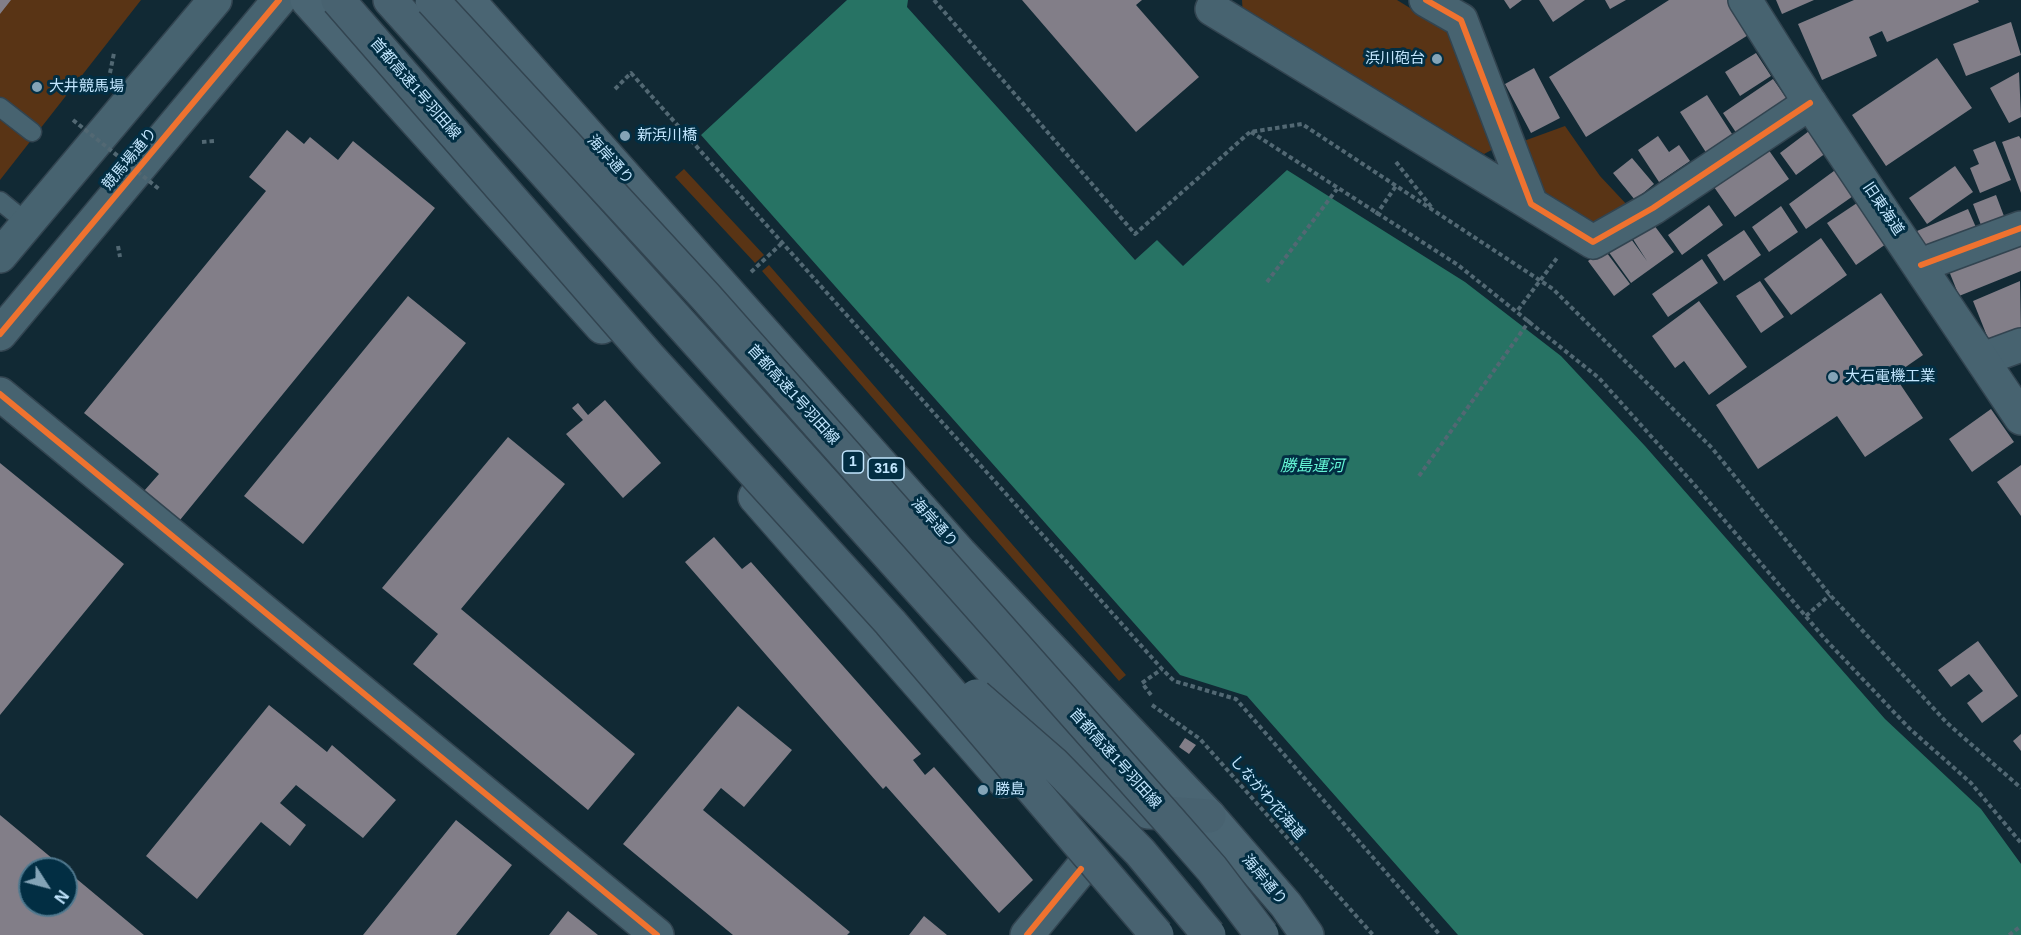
<!DOCTYPE html>
<html>
<head>
<meta charset="utf-8">
<style>
  body { margin:0 }
  #map { position:relative; width:2021px; height:935px; overflow:hidden; background:#112934; font-family:Arial,sans-serif }
  canvas { display:block }
  .north { position:absolute; left:18px; top:857px; width:60px; height:60px; box-sizing:border-box; background:#022e43; border:2px solid #4f788e; border-radius:50%; rotate:126deg; font-size:16px; font-weight:700; line-height:24px; text-align:center; color:#c2e6fe }
  .north::after { content:''; display:block; margin:auto; width:21px; height:27px; background:#84a4b7; clip-path:polygon(50% 0,100% 100%,50% 72%,0 100%) }
</style>
</head>
<body>
<div id="map">
<canvas width="2021" height="935"></canvas>
<div class="north">N</div>
</div>
<script>
const g = document.querySelector('canvas').getContext('2d');
g.lineJoin = 'round';
function paint(path, color) { g.fillStyle = color; g.fill(path, 'evenodd'); }
const toPath = rows => new Path2D(rows.map(r => 'M' + r).join(''));
function stroke(path, color, width, dash) { g.strokeStyle = color; g.lineWidth = width; g.lineCap = dash ? 'butt' : 'round'; g.setLineDash(dash || []); g.stroke(path); }
function label(font, color, halo, rows, align = 'center') {
  g.font = font + ' Arial,"Noto Sans JP",sans-serif'; g.lineWidth = 6; g.setLineDash([]); g.textBaseline = 'middle'; g.strokeStyle = halo; g.fillStyle = color; for (const [text, x, y, turn = 0] of rows) {
    g.save(); g.translate(x, y); g.rotate((+turn || 0) * Math.PI / 180); g.textAlign = isNaN(turn) ? turn : align; if (halo) g.strokeText(text, 0, 0); g.fillText(text, 0, 0); g.restore();
  }
}
paint(toPath([
  [0,0,141,0,0,180],
  [1242,0,1397,0,1449,32,1501,145,1484,154,1243,17],
  [1565,126,1600,176,1629,207,1589,228,1544,194,1521,142],
  [684,169,764,255,755,263,675,177],
  [769,265,1126,675,1119,681,762,271]
]), '#593415');
paint(toPath([
  [847,0,908,0,907,7,1135,260,1157,240,1183,266,1287,170,1465,282,1561,356,1645,446,1885,719,1981,809,2021,864,2021,935,1458,935,1247,696,1180,675,701,135]
]), '#277364');
paint(toPath([
  [0,0,11,0,0,14],
  [1022,0,1142,0,1136,5,1199,77,1136,132],
  [1504,0,1522,0,1510,9],
  [1539,0,1585,0,1553,22],
  [1605,0,1626,0,1610,9],
  [1669,0,1733,0,1753,32,1586,137,1549,77],
  [1776,0,1814,0,1782,14],
  [1854,0,1978,0,1979,2,1887,42,1882,31,1869,37,1877,56,1822,80,1798,24],
  [2011,22,2021,55,1966,76,1953,44],
  [1756,53,1771,76,1740,96,1725,72],
  [1937,58,1972,108,1886,166,1852,115],
  [1534,68,1560,118,1531,133,1505,84],
  [2019,72,2021,117,2009,123,1990,88],
  [1773,79,1790,103,1739,137,1723,113],
  [1707,95,1734,137,1707,154,1680,112],
  [1813,128,1830,150,1796,175,1780,153],
  [287,130,304,144,310,137,338,160,353,141,435,208,180,520,144,491,159,474,84,413,266,191,249,177],
  [1658,136,1669,152,1679,145,1690,161,1659,182,1638,150],
  [2019,136,2021,139,2021,193,2002,142],
  [1995,141,2011,180,1980,193,1970,168,1979,164,1973,150],
  [1768,149,1789,179,1735,217,1714,187],
  [1632,158,1654,184,1635,200,1613,173],
  [1955,166,1973,192,1927,224,1909,198],
  [1838,168,1856,194,1806,229,1789,204],
  [1996,195,2007,224,1984,233,1973,204],
  [1863,199,1886,244,1856,265,1827,223],
  [1709,205,1723,225,1682,255,1668,235],
  [1781,206,1798,232,1769,252,1752,227],
  [1968,209,1978,232,1927,255,1917,231],
  [1651,221,1674,252,1631,283,1608,251,1629,236,1647,261,1631,236],
  [1744,230,1761,255,1724,281,1707,255],
  [1821,238,1847,275,1791,315,1764,279],
  [2021,244,2021,271,1959,296,1949,271],
  [1604,249,1630,284,1614,296,1588,261],
  [1702,259,1718,283,1668,317,1652,294],
  [1760,281,1784,317,1761,333,1736,296],
  [2020,281,2021,335,1991,346,1973,301],
  [1881,293,1923,355,1894,375,1923,418,1865,457,1837,416,1758,469,1716,405],
  [408,296,466,343,303,544,244,496],
  [1699,301,1747,367,1709,395,1684,361,1675,368,1652,336],
  [605,400,661,463,623,498,566,434,583,420,572,408,578,403,588,415],
  [1991,409,2014,442,1972,472,1949,439],
  [508,437,565,484,461,609,635,754,588,810,413,664,438,634,382,588],
  [0,463,124,564,0,715],
  [2021,465,2021,516,1997,482],
  [714,537,742,569,751,562,921,754,913,760,925,775,934,767,1033,880,999,913,886,786,883,789,685,562],
  [1978,641,2018,696,1982,723,1967,703,1983,691,1969,674,1951,687,1938,670],
  [269,705,327,752,332,745,396,800,363,838,296,785,280,803,306,825,290,846,261,822,197,899,146,856],
  [738,706,792,750,744,807,721,788,703,810,850,932,847,935,733,935,623,844],
  [2021,734,2021,751,2013,741],
  [1185,738,1196,745,1189,754,1179,747],
  [0,815,65,869,30,869,30,905,66,905,66,870,144,935,0,935],
  [456,820,512,865,456,935,363,935],
  [568,911,598,935,549,935],
  [924,916,947,935,909,935]
]), '#827e88');
const service = toPath([
  [0,107,32,132],
  [0,201,27,223]
]);
const minor = toPath([
  [1426,0,1461,20,1531,204,1593,242,1653,208,1810,103],
  [1212,9,1531,204],
  [1921,265,2021,228],
  [1983,359,2021,345],
  [0,394,657,935]
]);
const tertiary = toPath([
  [1745,0,1810,103,2021,418],
  [0,256,215,0],
  [0,334,279,0],
  [1027,935,1081,869]
]);
const primary = toPath([
  [307,0,602,327],
  [468,0,960,553,1209,816,1286,905,1307,935],
  [755,497,1004,781]
]);
const motorway = toPath([
  [390,0,1002,681,1148,812,1209,816]
]);
stroke(service, '#324450', 21);
stroke(minor, '#324450', 36);
stroke(tertiary, '#324450', 36);
stroke(primary, '#324450', 36);
stroke(motorway, '#324450', 36);
stroke(toPath([
  [934,0,1135,234,1250,132,1302,124,1553,289,1712,448,1830,595,1947,723,2021,788],
  [110,73,114,53],
  [615,89,631,73,1162,669,1174,681,1236,699,1440,935],
  [1251,132,1458,265,1599,378,1692,482,1825,639,1909,728,1971,783,2021,843],
  [202,142,214,141],
  [1396,162,1432,208],
  [1376,215,1396,186],
  [118,246,120,257],
  [751,272,781,244],
  [1267,282,1337,189],
  [1518,310,1557,258],
  [1419,476,1530,320],
  [1806,616,1830,595],
  [1151,695,1142,683,1162,669],
  [1152,705,1200,739,1373,935],
  [2009,935,2021,926]
]), '#526873', 4, [4.5, 3]);
stroke(service, '#476370', 18);
stroke(minor, '#476370', 33);
stroke(tertiary, '#476370', 33);
stroke(primary, '#4a6573', 33);
stroke(motorway, '#486270', 33);
const motorwayBridge = toPath([
  [338,0,649,357,890,622,1157,935],
  [432,0,705,296,1169,820,1212,869,1262,935],
  [976,696,1054,764,1140,852,1209,935]
]);
stroke(motorwayBridge, '#324450', 36, []);
stroke(toPath([
  [73,120,159,189]
]), '#526873', 4, [4.5, 3]);
stroke(motorwayBridge, '#486270', 33);
stroke(toPath([
  [1426,0,1461,20,1531,204,1593,242,1653,208,1810,103],
  [1921,265,2021,228],
  [0,334,279,0],
  [0,394,657,935],
  [1027,935,1081,869]
]), '#ef722f', 6);
for (const [x, y, r, color] of [
  [1437,59,6,"#84a4b7"],
  [37,87,6,"#84a4b7"],
  [625,136,6,"#84a4b7"],
  [1833,377,6,"#84a4b7"],
  [983,790,6,"#84a4b7"]
]) { const dot = new Path2D(); dot.arc(x, y, r, 0, 2 * Math.PI); g.fillStyle = color; g.fill(dot); stroke(dot, '#022e43', 2); }
for (const [x, y, w] of [
  [853,462,21],
  [886,469,36]
]) { const box = new Path2D(); box.roundRect(x - w / 2, y - 11, w, 22, 4.5); g.fillStyle = '#022e43'; g.fill(box); stroke(box, '#c2e6fe', 1.5); }
label('bold 14px', '#c2e6fe', null, [
  ["1",853,462],
  ["316",886,469]
]);
label('15px', '#c2e6fe', '#022e43', [
  ["浜川砲台",1425,59,"right"],
  ["大井競馬場",49,87],
  ["新浜川橋",637,136],
  ["大石電機工業",1845,377],
  ["勝島",995,790]
], 'left');
label('15px', '#c2e6fe', '#022e43', [
  ["首都高速1号羽田線",415,89,49],
  ["競馬場通り",130,159,-50],
  ["海岸通り",610,160,48],
  ["旧東海道",1883,209,56],
  ["首都高速1号羽田線",793,395,48],
  ["海岸通り",934,523,48],
  ["首都高速1号羽田線",1115,759,48],
  ["しながわ花海道",1267,798,49],
  ["海岸通り",1264,880,50]
]);
label('italic 16px', '#64f5d5', '#022e43', [
  ["勝島運河",1312,467]
]);
</script>
</body>
</html>
